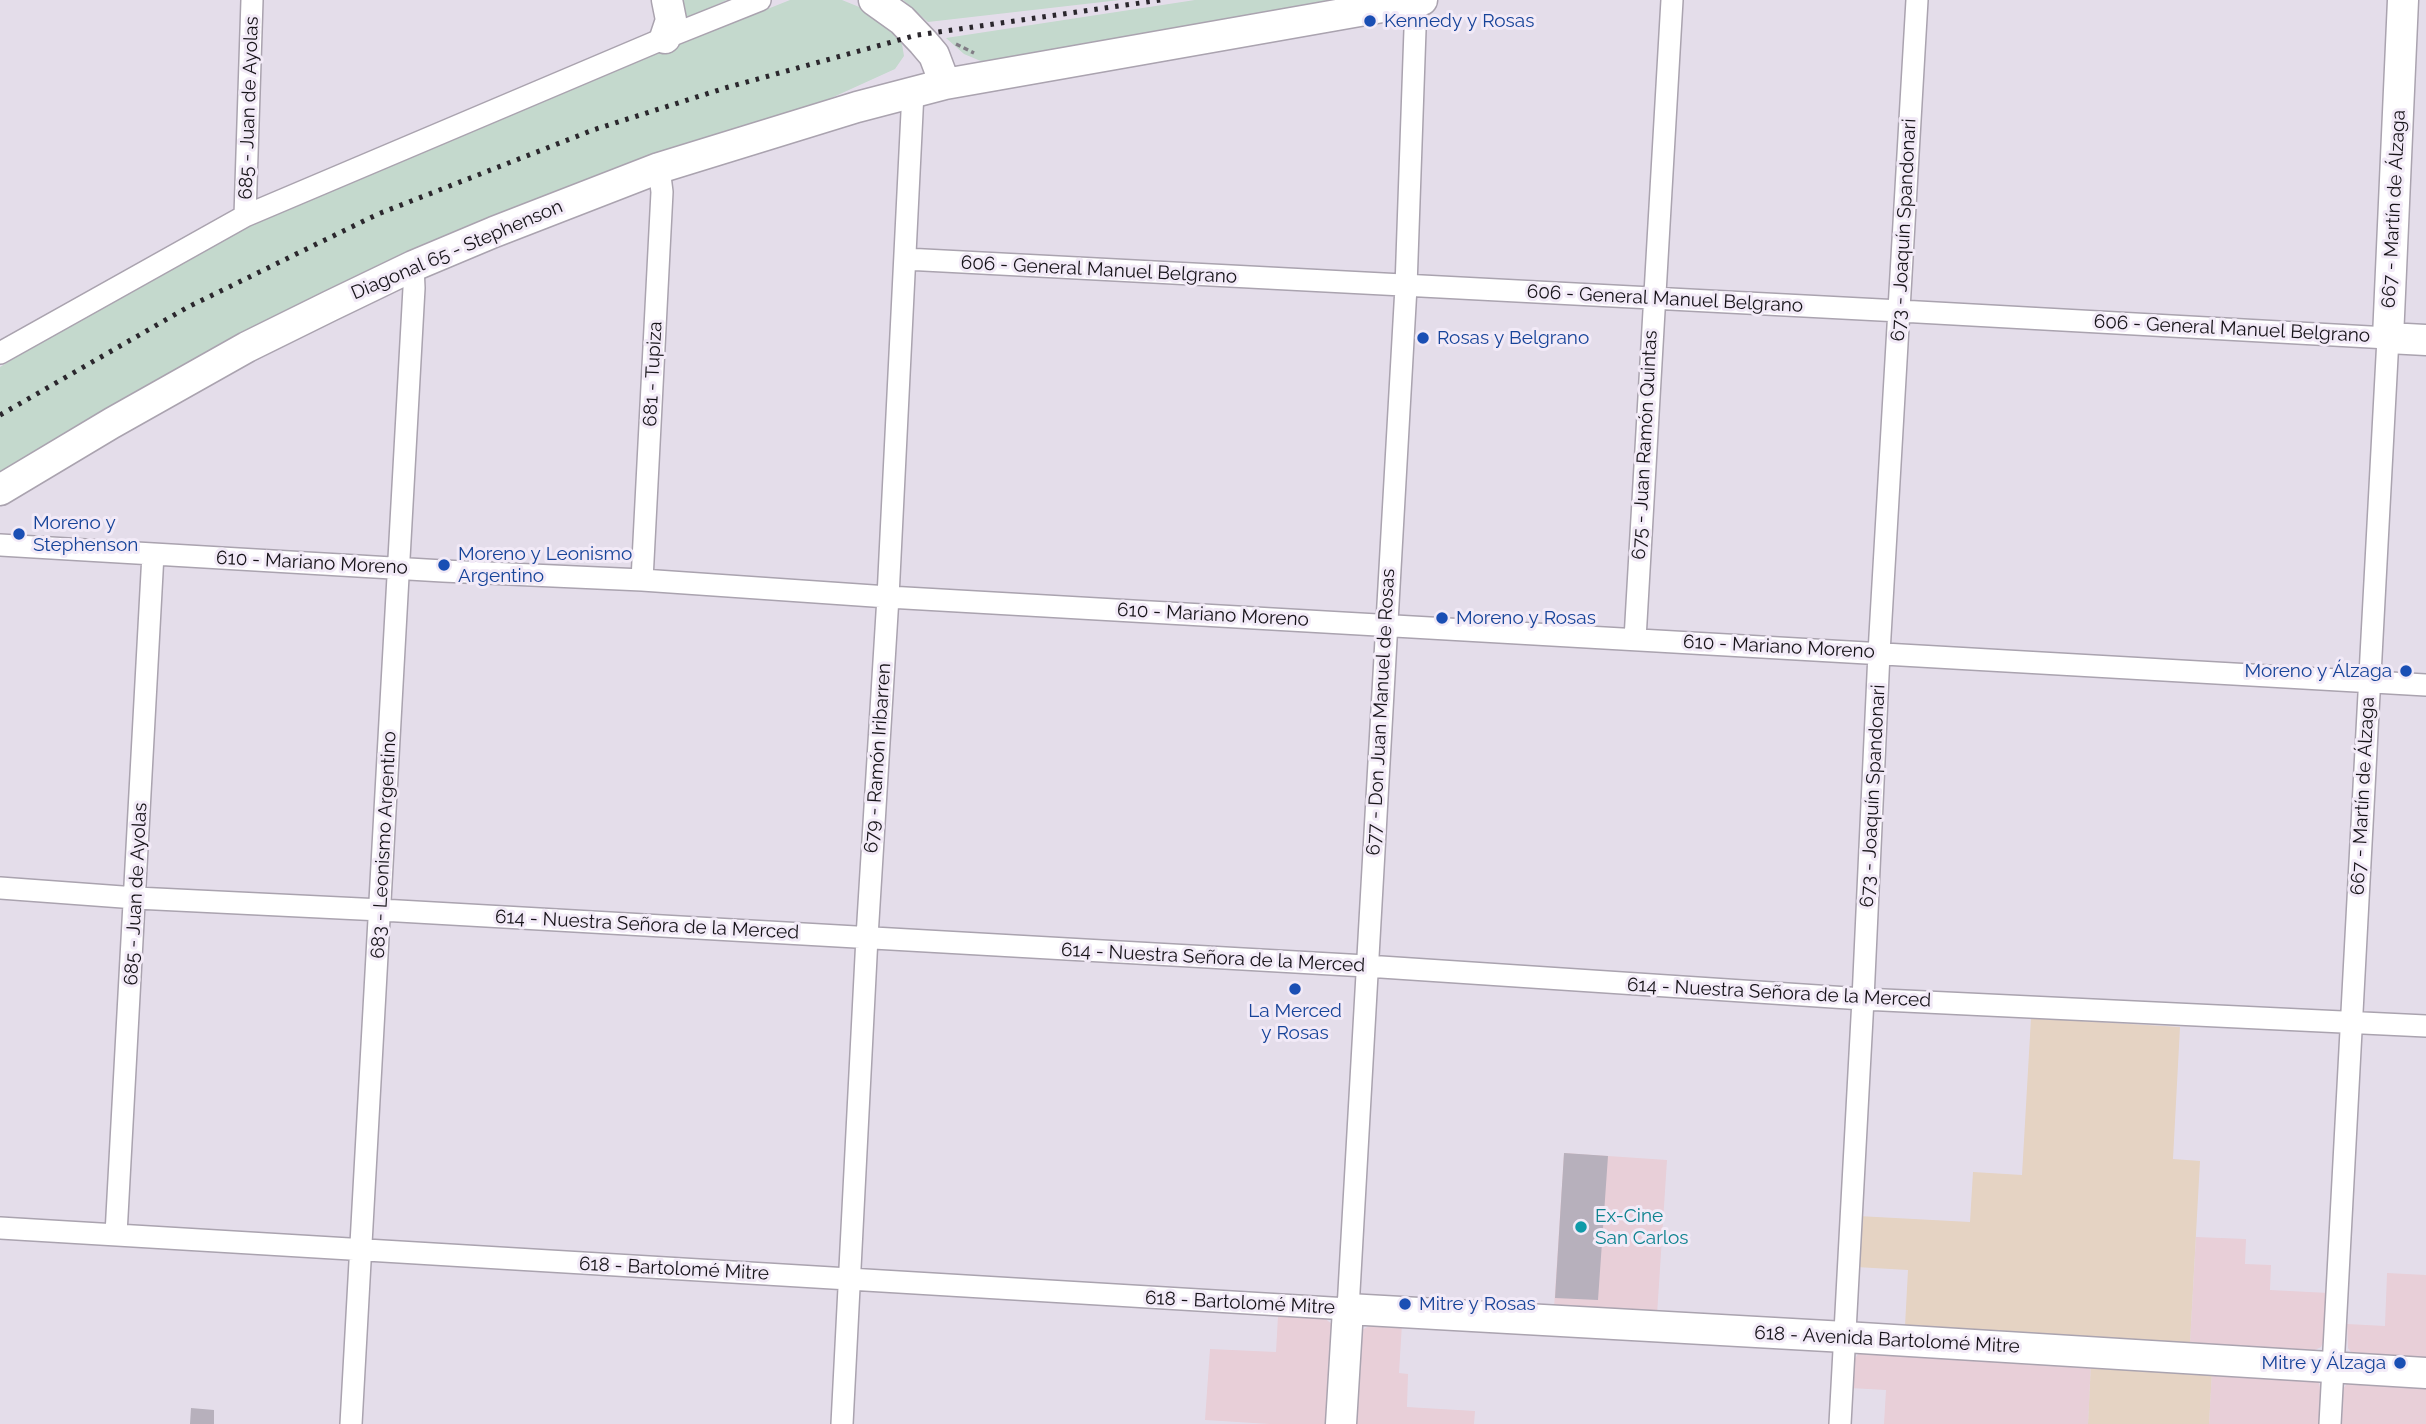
<!DOCTYPE html>
<html>
<head>
<meta charset="utf-8">
<style>
  body { margin:0 }
  canvas { display:block; background:#e4ddea }
</style>
</head>
<body>
<canvas width="2426" height="1424"></canvas>
<script>
const g = document.querySelector('canvas').getContext('2d');
g.lineJoin = 'round';
function paint(path, color) { g.fillStyle = color; g.fill(path, 'evenodd'); }
const toPath = rows => new Path2D(rows.map(r => 'M' + r).join(''));
function stroke(path, color, width, dash) { g.strokeStyle = color; g.lineWidth = width; g.lineCap = dash ? 'butt' : 'round'; g.setLineDash(dash || []); g.stroke(path); }
function label(font, color, halo, rows, align = 'center') {
  g.font = font + ' Raleway,sans-serif'; g.lineWidth = 6; g.setLineDash([]); g.textBaseline = 'middle'; g.strokeStyle = halo; g.fillStyle = color; for (const [text, x, y, turn = 0] of rows) {
    g.save(); g.translate(x, y); g.rotate((+turn || 0) * Math.PI / 180); g.textAlign = isNaN(turn) ? turn : align; if (halo) g.strokeText(text, 0, 0); g.fillText(text, 0, 0); g.restore();
  }
}
paint(toPath([
  [1564,1153,1667,1160,1657,1315,1554,1308],
  [2196,1237,2246,1239,2245,1264,2271,1265,2270,1290,2329,1293,2327,1333,2321,1347,2315,1350,2190,1343],
  [2387,1273,2426,1275,2426,1358,2358,1354,2351,1352,2348,1348,2347,1324,2385,1326],
  [1278,1316,1324,1318,1332,1324,1328,1424,1270,1424,1205,1420,1210,1349,1276,1352],
  [1374,1323,1402,1324,1399,1373,1408,1374,1407,1407,1475,1411,1474,1424,1354,1424,1362,1330],
  [1859,1353,2091,1363,2088,1424,1884,1424,1886,1390,1850,1388,1852,1362],
  [2212,1371,2311,1377,2319,1383,2321,1391,2320,1424,2209,1424],
  [2348,1382,2426,1382,2426,1424,2342,1424,2343,1389]
]), '#e8cfd8');
paint(toPath([
  [2031,1018,2180,1027,2173,1159,2200,1161,2190,1343,1905,1326,1908,1270,1856,1267,1858,1216,1970,1222,1973,1172,2022,1175],
  [2091,1363,2212,1371,2209,1424,2088,1424]
]), '#e5d3c3');
paint(toPath([
  [677,0,727,0,682,20],
  [790,0,842,0,874,13,894,28,902,44,904,56,895,69,818,104,659,157,0,474,0,367,21,354,244,228,550,96],
  [903,0,1120,0,928,22],
  [1195,0,1340,0,983,62,964,54,946,38]
]), '#c4d9cd');
paint(toPath([
  [1564,1153,1608,1156,1598,1300,1555,1298],
  [191,1408,214,1410,214,1424,190,1424]
]), '#b7b0bc');
const street = toPath([
  [245,216,252,0],
  [905,259,1900,311,2388,338,2330,1424],
  [0,353,245,216,665,38,760,0],
  [0,545,443,571,642,580,888,597,2426,685],
  [642,580,662,192,659,168],
  [1635,639,1672,0],
  [0,888,136,898,381,910,1366,966,1863,999,2426,1026],
  [0,1228,1348,1309,1406,287,1416,1],
  [116,1234,153,554],
  [351,1424,414,288,413,266],
  [842,1424,867,937,888,597,913,92],
  [1840,1424,1863,999,1879,653,1917,0]
]);
const secondary = toPath([
  [874,0,902,20,923,42,934,55,945,84],
  [2403,0,2388,338,2426,340],
  [665,38,671,20,667,0],
  [0,490,112,423,247,347,330,306,413,266,494,232,659,168,857,107,945,84,1422,0],
  [1341,1424,1348,1309,1845,1337,2426,1373]
]);
stroke(street, '#aaa3af', 24);
stroke(secondary, '#aaa3af', 33);
stroke(toPath([
  [956,44,974,53]
]), '#817c85', 3.5, [5, 3.5]);
stroke(street, '#fff', 21);
stroke(secondary, '#fff', 30);
stroke(toPath([
  [0,415,188,307,378,214,593,130,725,88,917,35,1161,0]
]), '#2b272d', 5, [3.5, 7]);
for (const [x, y, r, color] of [
  [1370,21,7,"#1a4fb4"],
  [1423,338,7,"#1a4fb4"],
  [19,534,7,"#1a4fb4"],
  [444,565,7,"#1a4fb4"],
  [1442,618,7,"#1a4fb4"],
  [2406,671,7,"#1a4fb4"],
  [1295,989,7,"#1a4fb4"],
  [1581,1227,7,"#0f9aa8"],
  [1405,1304,7,"#1a4fb4"],
  [2400,1363,7,"#1a4fb4"]
]) { const dot = new Path2D(); dot.arc(x, y, r, 0, 2 * Math.PI); g.fillStyle = color; g.fill(dot); stroke(dot, '#f2eaf7', 2.5); }
label('19px', '#164399', '#f2eaf7', [
  ["Kennedy y Rosas",1384,21],
  ["Rosas y Belgrano",1437,338],
  ["Moreno y",33,523],
  ["Stephenson",33,545],
  ["Moreno y Leonismo",458,554],
  ["Argentino",458,576],
  ["Moreno y Rosas",1456,618],
  ["Moreno y Álzaga",2392,671,"right"],
  ["La Merced",1295,1011,"center"],
  ["y Rosas",1295,1033,"center"],
  ["Mitre y Rosas",1419,1304],
  ["Mitre y Álzaga",2386,1363,"right"]
], 'left');
label('19px', '#161318', '#f2eaf7', [
  ["685 - Juan de Ayolas",249,108,-88],
  ["667 - Martín de Álzaga",2394,209,-87],
  ["673 - Joaquín Spandonari",1904,230,-87],
  ["Diagonal 65 - Stephenson",457,250,-23],
  ["606 - General Manuel Belgrano",1099,270,3],
  ["606 - General Manuel Belgrano",1665,299,3],
  ["606 - General Manuel Belgrano",2232,329,3],
  ["681 - Tupiza",653,374,-87],
  ["675 - Juan Ramón Quintas",1645,445,-87],
  ["610 - Mariano Moreno",312,563,3],
  ["610 - Mariano Moreno",1213,615,3],
  ["610 - Mariano Moreno",1779,647,3],
  ["677 - Don Juan Manuel de Rosas",1381,712,-87],
  ["679 - Ramón Iribarren",878,758,-86],
  ["673 - Joaquín Spandonari",1873,796,-87],
  ["667 - Martín de Álzaga",2363,796,-87],
  ["683 - Leonismo Argentino",384,845,-87],
  ["685 - Juan de Ayolas",136,894,-87],
  ["614 - Nuestra Señora de la Merced",647,925,3],
  ["614 - Nuestra Señora de la Merced",1213,958,3],
  ["614 - Nuestra Señora de la Merced",1779,993,3],
  ["618 - Bartolomé Mitre",674,1269,3],
  ["618 - Bartolomé Mitre",1240,1303,3],
  ["618 - Avenida Bartolomé Mitre",1887,1340,3]
]);
label('19px', '#0d838f', '#f2eaf7', [
  ["Ex-Cine",1595,1216],
  ["San Carlos",1595,1238]
], 'left');
</script>
</body>
</html>
